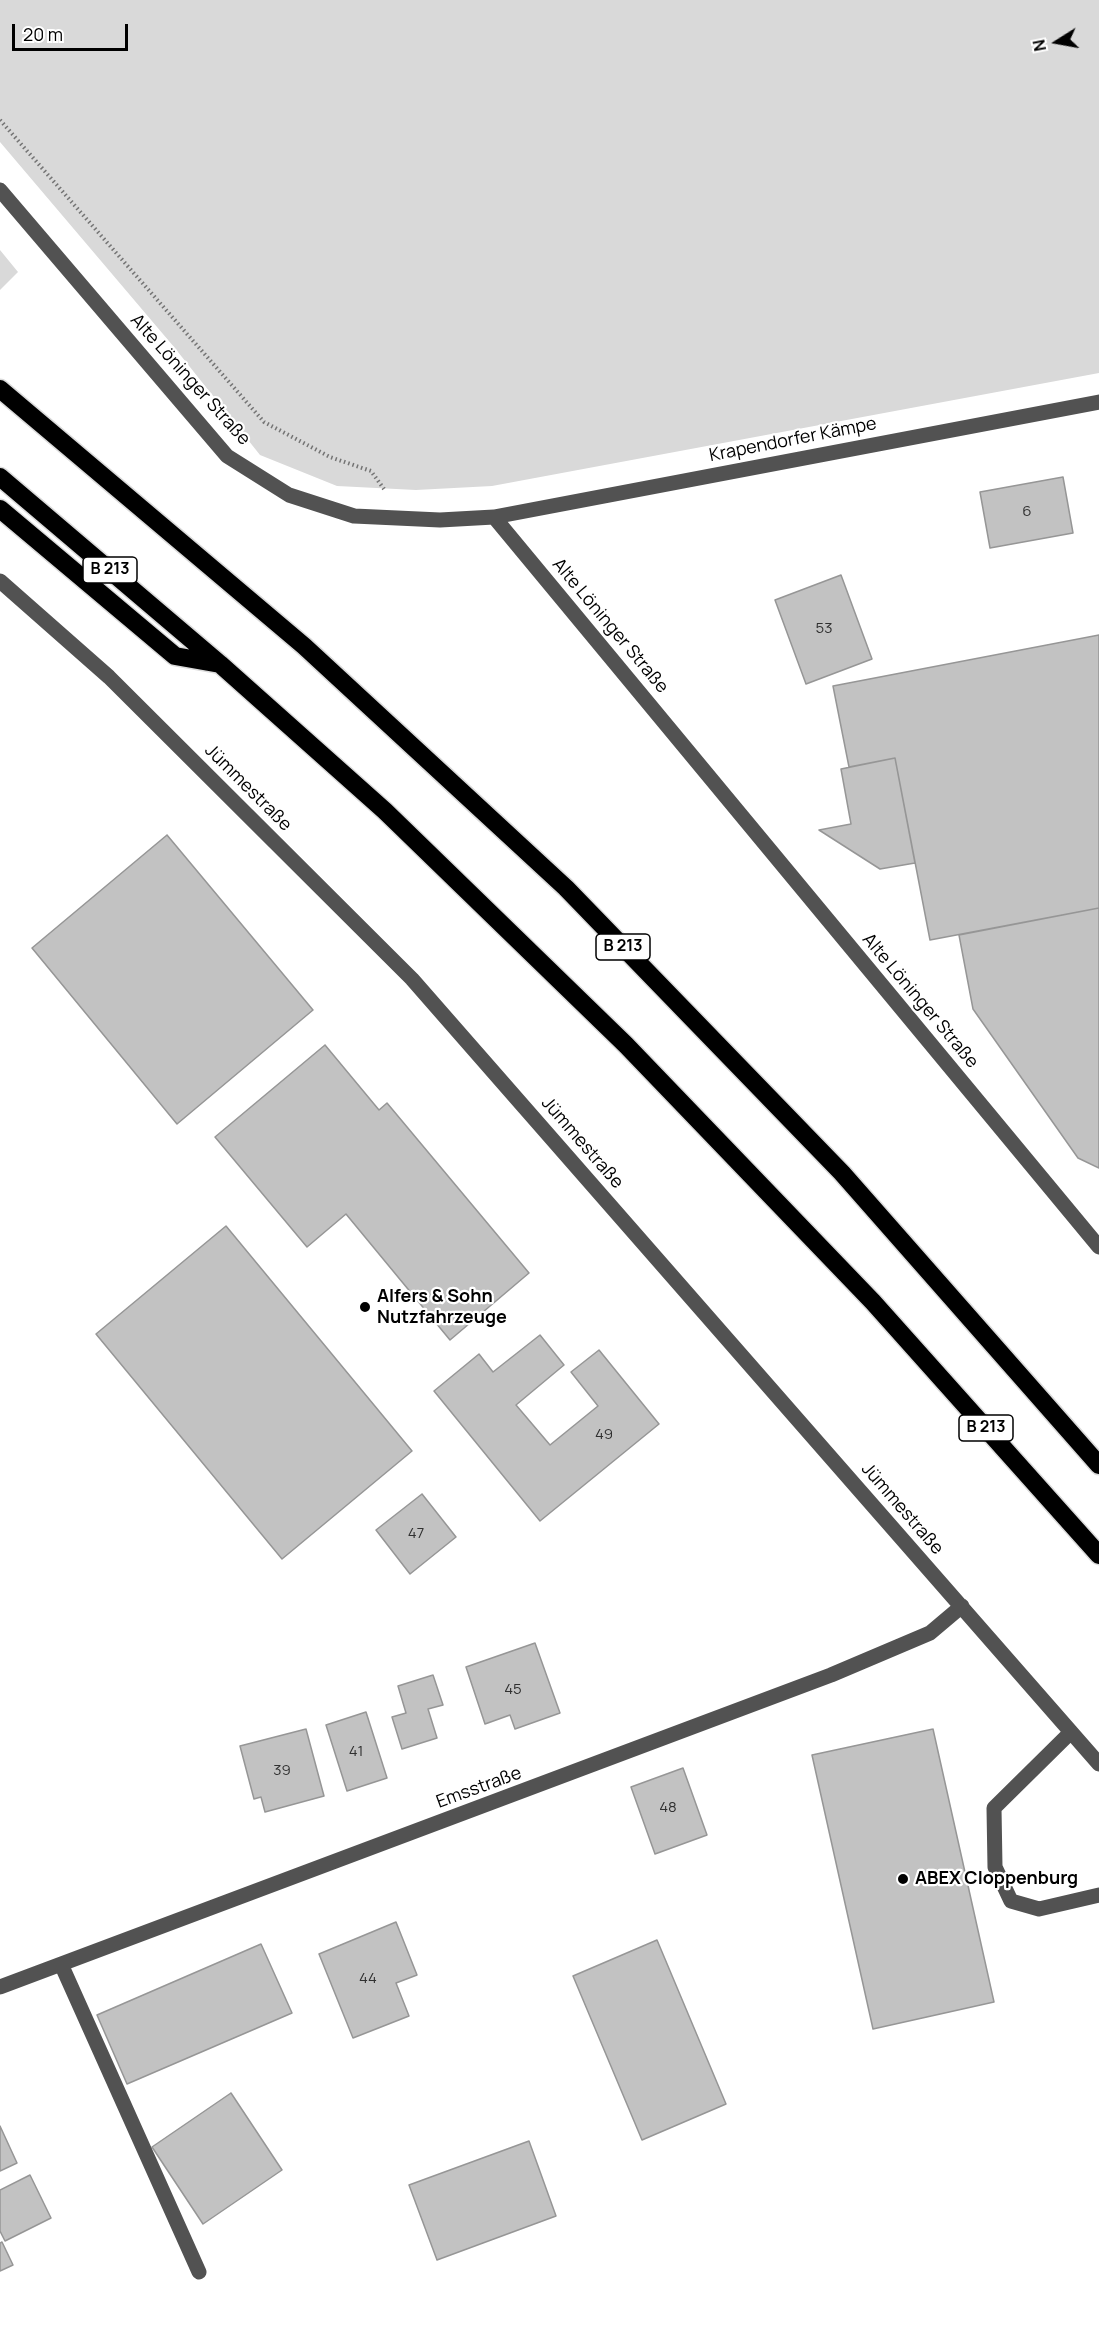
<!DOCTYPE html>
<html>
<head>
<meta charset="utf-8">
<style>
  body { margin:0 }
  #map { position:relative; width:1099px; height:2350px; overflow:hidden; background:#fff; font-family:Manrope,sans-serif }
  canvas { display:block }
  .north { position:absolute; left:1027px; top:12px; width:60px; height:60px; -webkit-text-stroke:4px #fff; paint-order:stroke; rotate:259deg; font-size:16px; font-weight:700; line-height:24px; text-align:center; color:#000 }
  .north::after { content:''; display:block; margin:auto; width:21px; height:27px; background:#000; clip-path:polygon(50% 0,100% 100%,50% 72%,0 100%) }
  .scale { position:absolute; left:12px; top:24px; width:116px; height:27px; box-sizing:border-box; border:3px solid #000; border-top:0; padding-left:8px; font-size:18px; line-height:21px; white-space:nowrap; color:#000; -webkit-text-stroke:4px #fff; paint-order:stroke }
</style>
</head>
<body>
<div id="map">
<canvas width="1099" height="2350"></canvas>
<div class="north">N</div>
<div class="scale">20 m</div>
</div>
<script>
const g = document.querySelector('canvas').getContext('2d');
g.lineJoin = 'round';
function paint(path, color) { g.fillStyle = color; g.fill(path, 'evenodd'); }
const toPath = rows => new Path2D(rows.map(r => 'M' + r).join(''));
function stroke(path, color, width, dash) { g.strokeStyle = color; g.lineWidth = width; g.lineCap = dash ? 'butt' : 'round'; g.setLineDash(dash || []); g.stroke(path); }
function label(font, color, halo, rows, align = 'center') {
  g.font = font + ' Manrope,sans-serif'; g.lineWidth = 4.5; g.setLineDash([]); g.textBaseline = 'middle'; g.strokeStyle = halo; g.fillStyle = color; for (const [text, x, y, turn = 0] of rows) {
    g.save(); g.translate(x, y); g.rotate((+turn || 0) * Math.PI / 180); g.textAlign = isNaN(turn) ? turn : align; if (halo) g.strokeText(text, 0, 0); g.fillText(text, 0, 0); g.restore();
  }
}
paint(toPath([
  [0,0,1099,0,1099,373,492,486,416,490,337,486,260,455,174,347,0,142],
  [0,250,18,272,0,290]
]), '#d9d9d9');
const building = toPath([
  [1063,477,1073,533,990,548,980,492,1063,477],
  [841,575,872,659,806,684,775,600,841,575],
  [1099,635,1099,908,930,940,895,758,849,767,833,686,1099,635],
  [895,758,915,863,880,869,819,830,851,824,841,769,895,758],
  [167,835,313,1010,177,1124,32,948,167,835],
  [1099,908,1099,1168,1078,1158,973,1009,959,935,1099,908],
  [325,1045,379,1110,387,1103,529,1273,450,1340,346,1214,307,1247,215,1137,325,1045],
  [226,1226,412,1451,282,1559,96,1334,226,1226],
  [540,1335,564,1365,516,1405,550,1445,598,1406,571,1372,599,1350,659,1424,540,1521,434,1391,479,1354,493,1372,540,1335],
  [422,1494,456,1537,410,1574,376,1530,422,1494],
  [535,1643,560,1713,515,1729,510,1715,485,1724,466,1667,535,1643],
  [433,1675,443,1705,428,1709,437,1738,402,1749,392,1717,406,1713,398,1686,433,1675],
  [366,1712,387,1778,347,1791,326,1725,366,1712],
  [306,1729,324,1796,265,1812,261,1797,254,1799,240,1746,306,1729],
  [933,1729,994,2002,873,2029,812,1755,933,1729],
  [683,1768,707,1835,655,1854,631,1787,683,1768],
  [396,1922,417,1975,396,1983,409,2016,353,2038,319,1954,396,1922],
  [657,1940,726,2104,642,2140,573,1976,657,1940],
  [261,1944,292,2013,127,2084,97,2015,261,1944],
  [231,2093,282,2170,203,2224,152,2147,231,2093],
  [0,2126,17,2163,0,2171,0,2126],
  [529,2141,556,2216,437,2260,409,2185,529,2141],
  [30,2175,51,2218,5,2241,0,2231,0,2190,30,2175],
  [2,2242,13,2265,0,2271,0,2243,2,2242]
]);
paint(building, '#c2c2c2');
stroke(building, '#969696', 1.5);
const highway = toPath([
  [0,389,304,646,566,888,842,1173,1099,1465],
  [0,477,220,664,385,811,626,1045,873,1302,1099,1555],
  [0,509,175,656,220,664]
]);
stroke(highway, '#dbdbdb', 21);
stroke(toPath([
  [0,120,264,422,330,457,371,471,384,489]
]), '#747474', 4, [1.5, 3]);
stroke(toPath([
  [0,190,227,456,289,495,354,516,440,520,494,517,1099,1247],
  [494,517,1099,402],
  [0,581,109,677,412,979,1099,1764],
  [1071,1732,994,1808,995,1867,1011,1901,1039,1909,1099,1895],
  [61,1964,199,2272],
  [0,1987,831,1675,930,1633,962,1606]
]), '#525252', 15);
stroke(highway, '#000', 18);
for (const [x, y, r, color] of [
  [365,1307,6,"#000"],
  [903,1879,6,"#000"]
]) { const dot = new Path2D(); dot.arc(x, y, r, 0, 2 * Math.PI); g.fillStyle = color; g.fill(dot); stroke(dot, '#fff', 2); }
label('15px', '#303030', null, [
  ["6",1027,512],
  ["53",824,629],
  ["49",604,1435],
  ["47",416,1534],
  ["45",513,1690],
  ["41",356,1752],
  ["39",282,1771],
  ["48",668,1808],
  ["44",368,1979]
]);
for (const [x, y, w] of [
  [110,570,54],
  [623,947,54],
  [986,1428,54]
]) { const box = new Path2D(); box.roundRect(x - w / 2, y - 13, w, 26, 4.5); g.fillStyle = '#fff'; g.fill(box); stroke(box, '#000', 1.5); }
label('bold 16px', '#000', null, [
  ["B 213",110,570],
  ["B 213",623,947],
  ["B 213",986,1428]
]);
label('18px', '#000', '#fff', [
  ["Alte Löninger Straße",190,380,48],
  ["Krapendorfer Kämpe",793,440,-11],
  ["Alte Löninger Straße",610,626,50],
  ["Jümmestraße",248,788,45],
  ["Alte Löninger Straße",920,1001,50],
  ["Jümmestraße",582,1143,49],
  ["Jümmestraße",902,1509,49],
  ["Emsstraße",479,1788,-20]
]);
label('bold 18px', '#000', '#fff', [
  ["Alfers & Sohn",377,1297],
  ["Nutzfahrzeuge",377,1318],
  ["ABEX Cloppenburg",915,1879]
], 'left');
</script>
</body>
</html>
